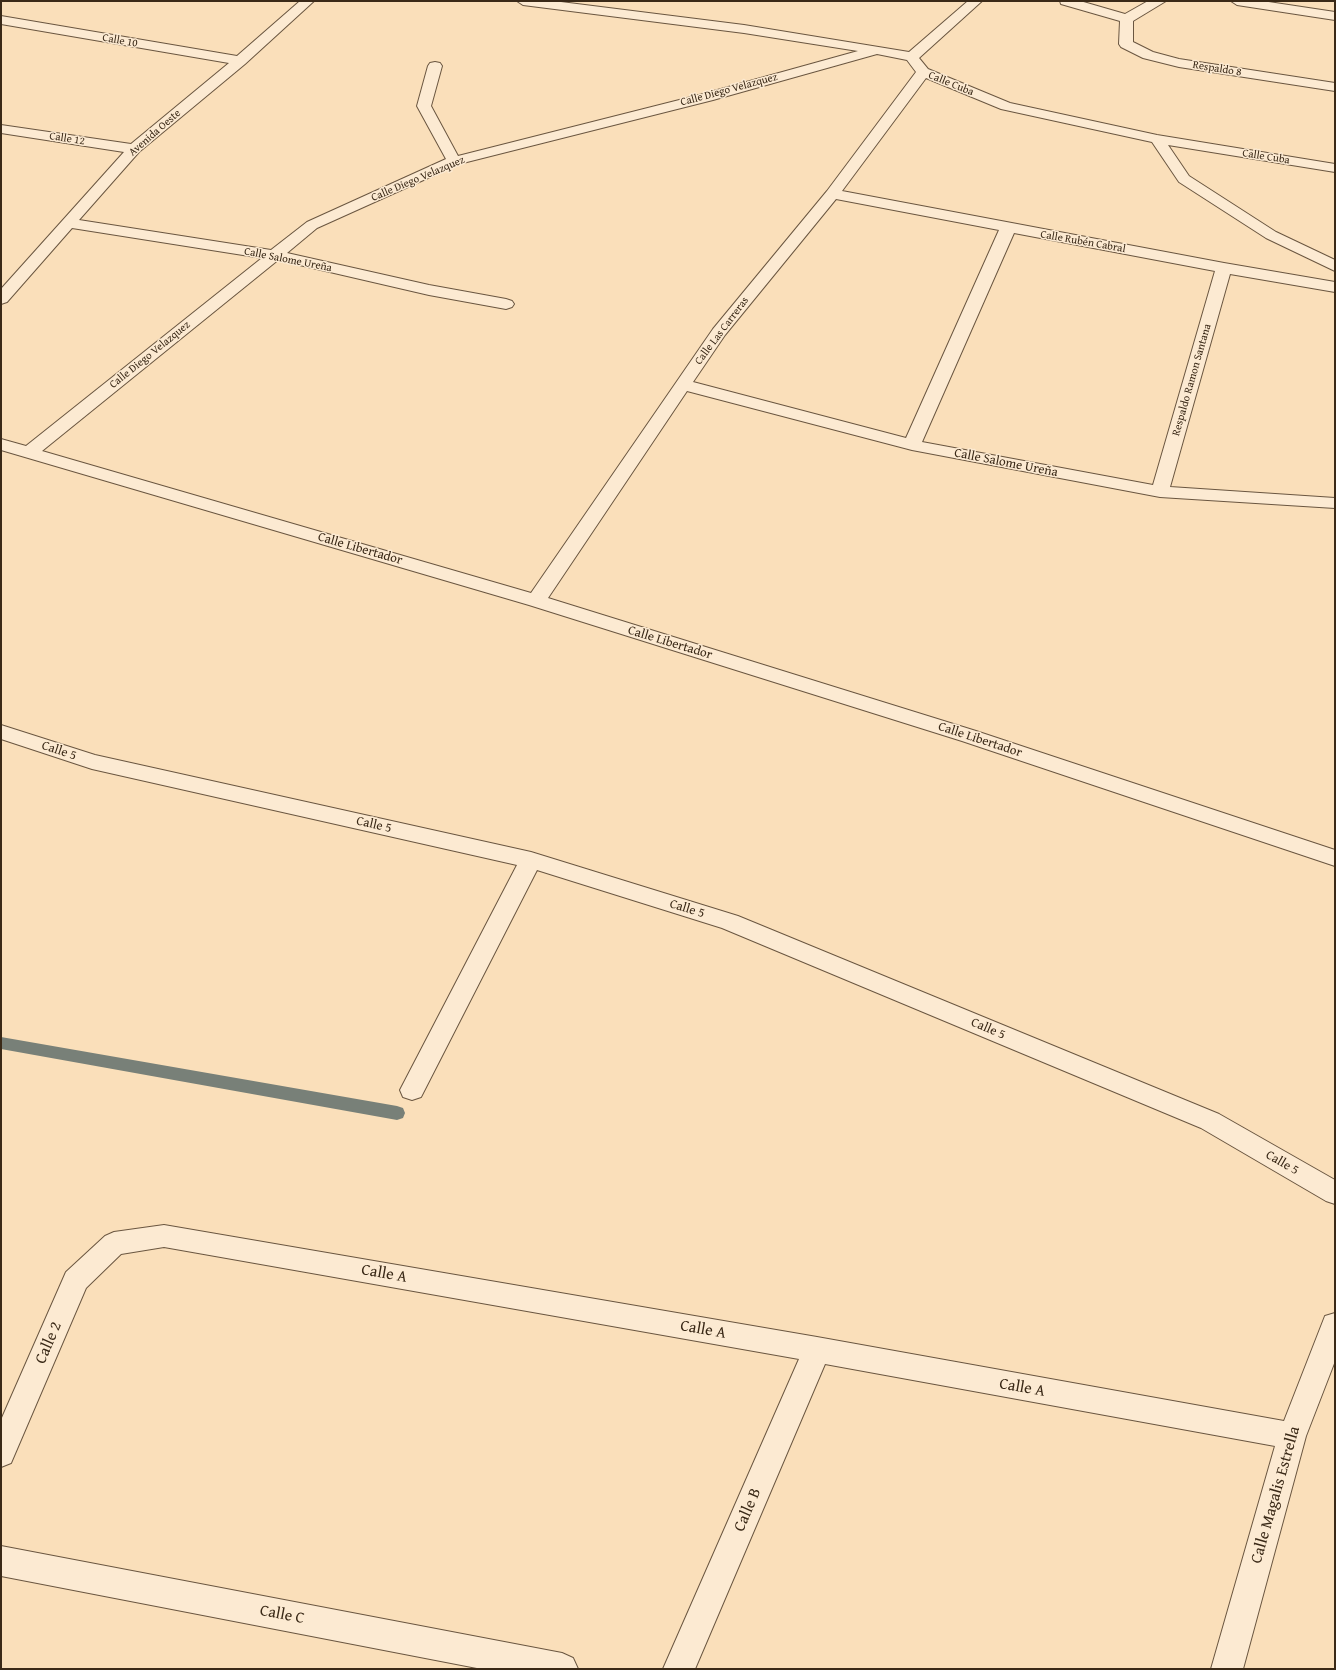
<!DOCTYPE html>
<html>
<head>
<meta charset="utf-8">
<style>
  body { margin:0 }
  #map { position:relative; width:1336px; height:1670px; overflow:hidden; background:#fadfba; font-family:"Gentium Book Plus",serif }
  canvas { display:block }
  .frame { position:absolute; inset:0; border:2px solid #3a2917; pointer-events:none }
</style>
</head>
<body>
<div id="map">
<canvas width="1336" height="1670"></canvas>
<div class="frame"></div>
</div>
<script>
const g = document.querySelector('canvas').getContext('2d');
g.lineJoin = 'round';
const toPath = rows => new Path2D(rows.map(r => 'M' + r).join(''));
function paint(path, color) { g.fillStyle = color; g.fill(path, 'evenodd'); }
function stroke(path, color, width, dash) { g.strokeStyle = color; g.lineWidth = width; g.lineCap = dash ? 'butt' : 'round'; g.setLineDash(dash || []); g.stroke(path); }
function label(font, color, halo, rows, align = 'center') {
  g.font = font + ' "Gentium Book Plus",serif'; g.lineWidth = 3; g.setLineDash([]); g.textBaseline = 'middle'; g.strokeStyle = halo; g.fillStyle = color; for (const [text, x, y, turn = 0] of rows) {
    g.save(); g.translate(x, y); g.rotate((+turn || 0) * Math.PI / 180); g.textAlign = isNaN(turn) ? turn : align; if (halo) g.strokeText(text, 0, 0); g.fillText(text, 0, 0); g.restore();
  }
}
paint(toPath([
  [1,1037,397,1106,403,1108,405,1113,403,1118,397,1120,1,1049,1,1037]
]), '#788078');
const minor = toPath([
  [300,1,314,1,245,64,139,152,79,220,271,250,307,222,446,159,417,106,428,66,430,63,435,62,440,63,442,66,431,106,458,156,703,94,858,51,744,33,523,5,517,1,553,1,744,25,909,52,968,1,982,1,919,58,928,69,1010,103,1157,135,1335,164,1335,172,1168,145,1189,176,1276,232,1335,260,1335,271,1266,238,1179,182,1152,142,1001,109,926,78,842,191,1224,263,1335,282,1335,292,1230,274,1170,487,1335,498,1335,508,1160,497,912,450,687,391,548,598,976,731,1335,850,1335,866,962,741,529,605,1,450,1,439,26,446,262,258,72,228,7,302,1,304,1,289,124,152,1,133,1,125,131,144,229,63,1,24,1,16,237,56,300,1],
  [877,54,907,60,916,72,827,191,713,329,531,593,42,451,278,260,429,295,506,309,512,307,514,304,512,301,506,299,429,285,287,253,317,228,459,164,713,100,877,54],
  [836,199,999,230,906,438,693,382,725,335,836,199],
  [1014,233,1215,271,1153,485,922,442,1014,233],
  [1060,1,1080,1,1125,14,1148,1,1166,1,1133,21,1133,42,1153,52,1179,59,1335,83,1335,91,1179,67,1143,58,1121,47,1119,44,1120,21,1061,4,1060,1],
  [1231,1,1262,1,1335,12,1335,20,1237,5,1231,1],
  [1,725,95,755,531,852,738,916,1219,1114,1335,1180,1335,1204,1326,1201,1201,1128,722,928,537,870,421,1097,412,1100,403,1097,400,1090,517,865,92,769,1,739,1,725],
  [164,1225,817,1337,1284,1421,1325,1316,1335,1313,1335,1361,1306,1436,1243,1669,1211,1669,1275,1446,825,1364,695,1669,663,1669,799,1359,164,1247,121,1254,86,1288,11,1463,1,1467,1,1420,66,1272,105,1236,114,1232,164,1225],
  [1,1546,562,1653,573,1658,578,1669,482,1669,1,1576,1,1546]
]);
stroke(minor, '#6a5640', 2);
paint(minor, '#fcead2');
label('11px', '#3a2917', '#fcead2', [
  ["Calle 10",120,41,10],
  ["Respaldo 8",1217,69,9],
  ["Calle Cuba",951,84,22],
  ["Calle Diego Velazquez",729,90,-15],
  ["Avenida Oeste",155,133,-41],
  ["Calle 12",67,139,9],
  ["Calle Cuba",1266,157,9],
  ["Calle Diego Velazquez",418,179,-23],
  ["Calle Rubén Cabral",1083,242,10],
  ["Calle Salome Ureña",288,260,11],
  ["Calle Las Carreras",722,331,-53],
  ["Calle Diego Velazquez",150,355,-39],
  ["Respaldo Ramon Santana",1192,380,-74]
]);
label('13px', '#3a2917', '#fcead2', [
  ["Calle Salome Ureña",1006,463,11],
  ["Calle Libertador",360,549,16],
  ["Calle Libertador",670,643,17],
  ["Calle Libertador",980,740,18],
  ["Calle 5",59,751,18],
  ["Calle 5",374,825,13],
  ["Calle 5",687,909,17],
  ["Calle 5",988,1029,23],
  ["Calle 5",1282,1163,30]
]);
label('16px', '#3a2917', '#fcead2', [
  ["Calle A",384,1274,10],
  ["Calle A",703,1330,10],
  ["Calle 2",49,1343,-67],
  ["Calle A",1022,1388,10],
  ["Calle Magalis Estrella",1276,1495,-74],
  ["Calle B",748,1510,-67],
  ["Calle C",282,1615,11]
]);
</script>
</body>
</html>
